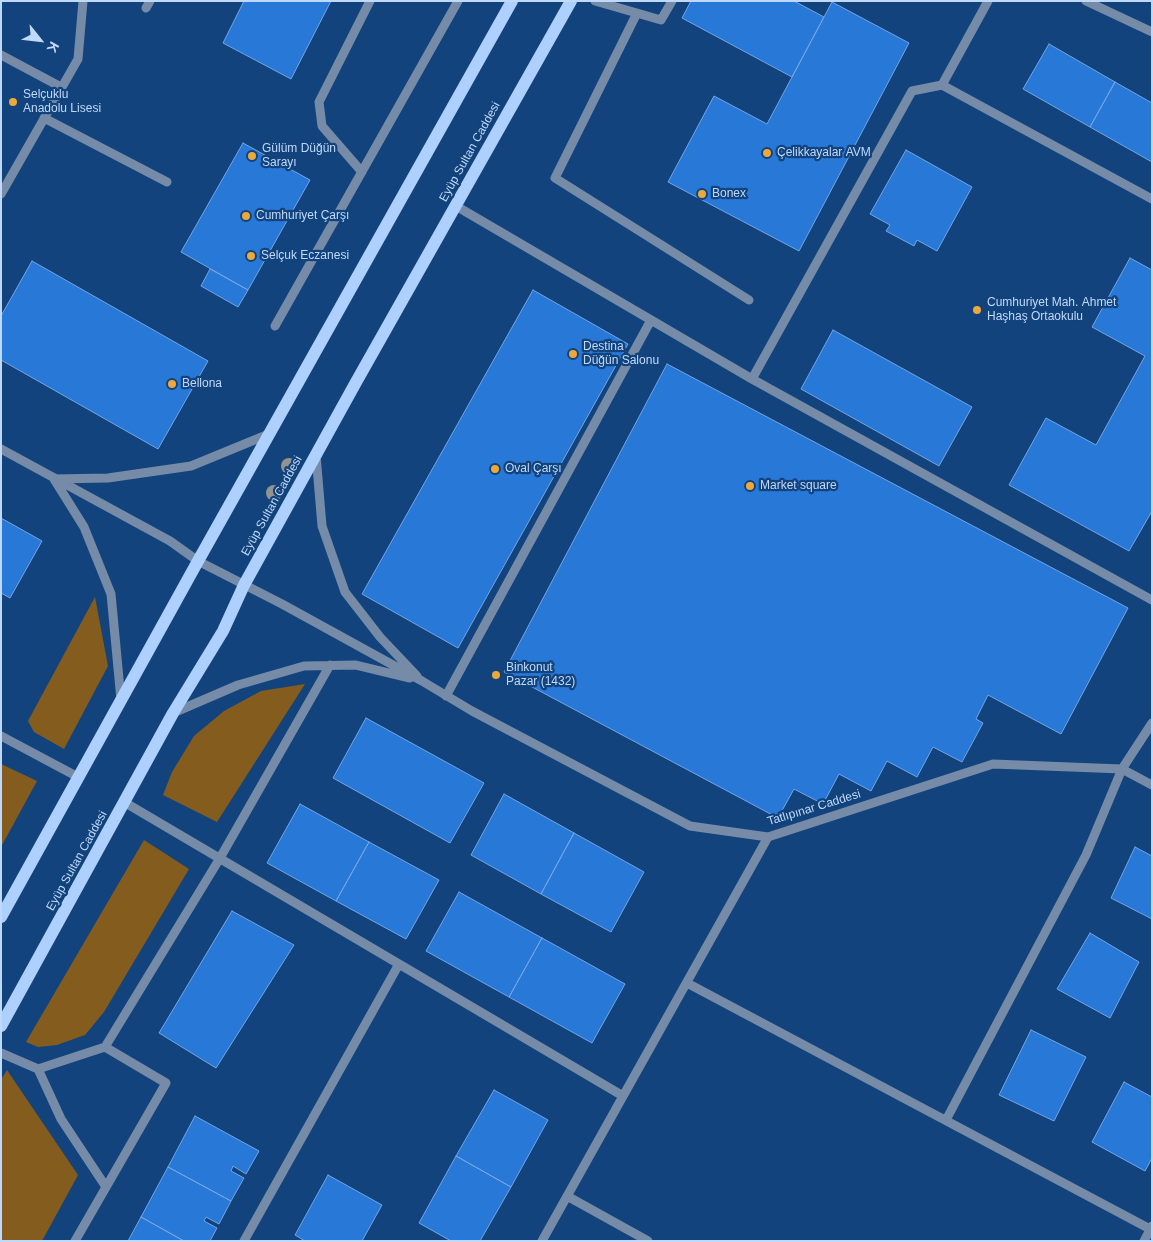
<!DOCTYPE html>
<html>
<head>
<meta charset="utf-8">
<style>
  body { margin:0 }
  #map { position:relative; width:1153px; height:1242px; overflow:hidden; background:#12437c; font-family:Arial,sans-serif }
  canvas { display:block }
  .frame { position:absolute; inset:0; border:2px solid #bfd9fb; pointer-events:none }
  .north { position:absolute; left:15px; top:15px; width:50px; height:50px; -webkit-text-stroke:4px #12437c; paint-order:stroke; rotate:119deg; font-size:14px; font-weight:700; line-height:20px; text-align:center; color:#bfd9fb }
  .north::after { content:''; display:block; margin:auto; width:18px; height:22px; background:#bfd9fb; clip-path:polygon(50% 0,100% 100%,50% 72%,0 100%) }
</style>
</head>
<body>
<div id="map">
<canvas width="1153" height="1242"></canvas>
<div class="frame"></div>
<div class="north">K</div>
</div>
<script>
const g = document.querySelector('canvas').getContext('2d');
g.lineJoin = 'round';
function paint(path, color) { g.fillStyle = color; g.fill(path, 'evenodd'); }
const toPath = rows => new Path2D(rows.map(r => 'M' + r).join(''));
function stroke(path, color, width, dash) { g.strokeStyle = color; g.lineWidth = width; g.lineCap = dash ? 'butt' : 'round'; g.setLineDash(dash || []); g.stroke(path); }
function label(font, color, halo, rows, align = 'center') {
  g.font = font + ' Arial,sans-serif'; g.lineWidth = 4.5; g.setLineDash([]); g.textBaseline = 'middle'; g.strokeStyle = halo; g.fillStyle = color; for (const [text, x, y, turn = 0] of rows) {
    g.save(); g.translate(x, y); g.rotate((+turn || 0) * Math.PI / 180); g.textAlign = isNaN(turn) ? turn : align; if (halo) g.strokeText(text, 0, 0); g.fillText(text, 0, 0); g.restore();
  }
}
paint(toPath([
  [95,597,108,666,64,749,34,732,28,721],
  [305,684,217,822,163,795,172,772,194,736,224,711,261,691],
  [1,764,37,781,1,847],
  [144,840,189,869,104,1012,85,1035,57,1045,38,1047,26,1042],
  [7,1070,78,1175,42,1241,1,1241,1,1080]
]), '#845d1e');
const building = toPath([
  [244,1,331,1,291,79,223,43,244,1],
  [691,1,794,1,824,17,792,77,682,18,691,1],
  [832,2,909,43,799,251,668,182,714,96,767,124,832,2],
  [1049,44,1115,82,1090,127,1023,89,1049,44],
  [1115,82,1152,103,1152,162,1090,127,1115,82],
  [243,143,310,180,248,290,181,252,243,143],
  [906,150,972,187,937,251,917,240,914,246,886,231,890,225,870,214,906,150],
  [1130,258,1152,270,1152,511,1129,551,1009,485,1046,418,1096,445,1145,356,1092,327,1130,258],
  [32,261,208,361,158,449,1,360,1,316,32,261],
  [210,269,248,290,238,307,201,286,210,269],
  [533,290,628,344,458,648,362,594,533,290],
  [833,330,972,407,939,466,801,389,833,330],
  [667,364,1128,608,1061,734,988,695,976,719,983,723,962,762,933,747,917,777,887,761,871,791,839,774,823,804,794,789,778,818,504,672,667,364],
  [1,518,42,541,10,598,1,593,1,518],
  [366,718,484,783,450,843,333,778,366,718],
  [504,794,574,833,541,894,471,855,504,794],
  [300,804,369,842,336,901,267,863,300,804],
  [574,833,644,872,611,932,541,894,574,833],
  [369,842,439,880,406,939,336,901,369,842],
  [1135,847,1152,856,1152,919,1111,898,1135,847],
  [459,892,542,938,509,997,426,951,459,892],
  [232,911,294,945,216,1068,159,1033,232,911],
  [1090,933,1139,962,1110,1018,1057,989,1090,933],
  [542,938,625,984,592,1043,509,997,542,938],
  [1031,1030,1086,1057,1054,1121,999,1095,1031,1030],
  [1124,1082,1152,1097,1152,1158,1145,1171,1092,1142,1124,1082],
  [494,1090,548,1120,511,1187,456,1156,494,1090],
  [195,1116,259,1151,246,1174,233,1166,231,1171,244,1178,231,1201,168,1167,195,1116],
  [456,1156,511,1187,480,1241,451,1241,419,1223,456,1156],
  [168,1167,231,1201,219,1224,206,1217,204,1221,217,1228,210,1241,184,1241,141,1217,168,1167],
  [328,1175,382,1205,362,1241,305,1241,295,1235,328,1175],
  [141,1217,184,1241,128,1241,141,1217]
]);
paint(building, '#2878d8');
stroke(building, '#73a5e6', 1);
stroke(toPath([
  [595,1,661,20,672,1],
  [988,1,942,85,1152,199],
  [1086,1,1152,32],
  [146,8,150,1],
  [637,13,555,178,749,300],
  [1,55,61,87],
  [44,118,167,182],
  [362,172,322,126,319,102,370,1],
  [1,194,78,59,83,1],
  [456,206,752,379,1152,600],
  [275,326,458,1],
  [752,379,912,91,942,85],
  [1,449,170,541,198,561,282,604,422,681,472,711,690,826,768,837,993,764,1122,769,1152,785],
  [316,455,322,526,345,592,380,637,417,676],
  [446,696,651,320],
  [121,700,111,594,84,527,54,479,108,478,191,466,269,434],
  [173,713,238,685,304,666,356,665,410,678],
  [1,736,78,777],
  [124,802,623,1096],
  [687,983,1150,1229],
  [1,1053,38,1069,105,1047],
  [38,1069,61,1119,106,1187],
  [946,1120,1086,855,1122,769,1152,723],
  [567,1196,648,1241],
  [75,1241,166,1083,105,1047,220,858,330,665],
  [244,1241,399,964],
  [542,1241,768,837],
  [1144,1241,1152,1226]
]), '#758ba7', 9);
stroke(toPath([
  [1,917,198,561,512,1],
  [1,1026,173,713,223,631,244,585,355,384,571,1]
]), '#add0fe', 12);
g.fillStyle = '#929491';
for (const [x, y] of [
  [289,466],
  [274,493]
]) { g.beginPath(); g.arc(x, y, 8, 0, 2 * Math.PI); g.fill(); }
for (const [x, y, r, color] of [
  [13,102,5,"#eca93a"],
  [767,153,5,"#eca93a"],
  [252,156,5,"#eca93a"],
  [702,194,5,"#eca93a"],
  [246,216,5,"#eca93a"],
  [251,256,5,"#eca93a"],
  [977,310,5,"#eca93a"],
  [573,354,5,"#eca93a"],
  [172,384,5,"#eca93a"],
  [495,469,5,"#eca93a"],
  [750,486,5,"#eca93a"],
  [496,675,5,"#eca93a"]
]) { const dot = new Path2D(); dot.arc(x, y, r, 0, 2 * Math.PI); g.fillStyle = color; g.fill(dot); stroke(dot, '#12437c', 2); }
label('12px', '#bfd9fb', '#12437c', [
  ["Selçuklu",23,95],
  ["Anadolu Lisesi",23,109],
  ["Gülüm Düğün",262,149],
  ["Sarayı",262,163],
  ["Çelikkayalar AVM",777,153],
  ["Bonex",712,194],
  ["Cumhuriyet Çarşı",256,216],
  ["Selçuk Eczanesi",261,256],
  ["Cumhuriyet Mah. Ahmet",987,303],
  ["Haşhaş Ortaokulu",987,317],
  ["Destina",583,347],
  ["Düğün Salonu",583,361],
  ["Bellona",182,384],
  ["Oval Çarşı",505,469],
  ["Market square",760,486],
  ["Binkonut",506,668],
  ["Pazar (1432)",506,682]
], 'left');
label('12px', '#bfd9fb', '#12437c', [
  ["Eyüp Sultan Caddesi",470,152,-61],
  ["Eyüp Sultan Caddesi",272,506,-61],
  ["Tatlıpınar Caddesi",814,808,-17],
  ["Eyüp Sultan Caddesi",77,861,-61]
]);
</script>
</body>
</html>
